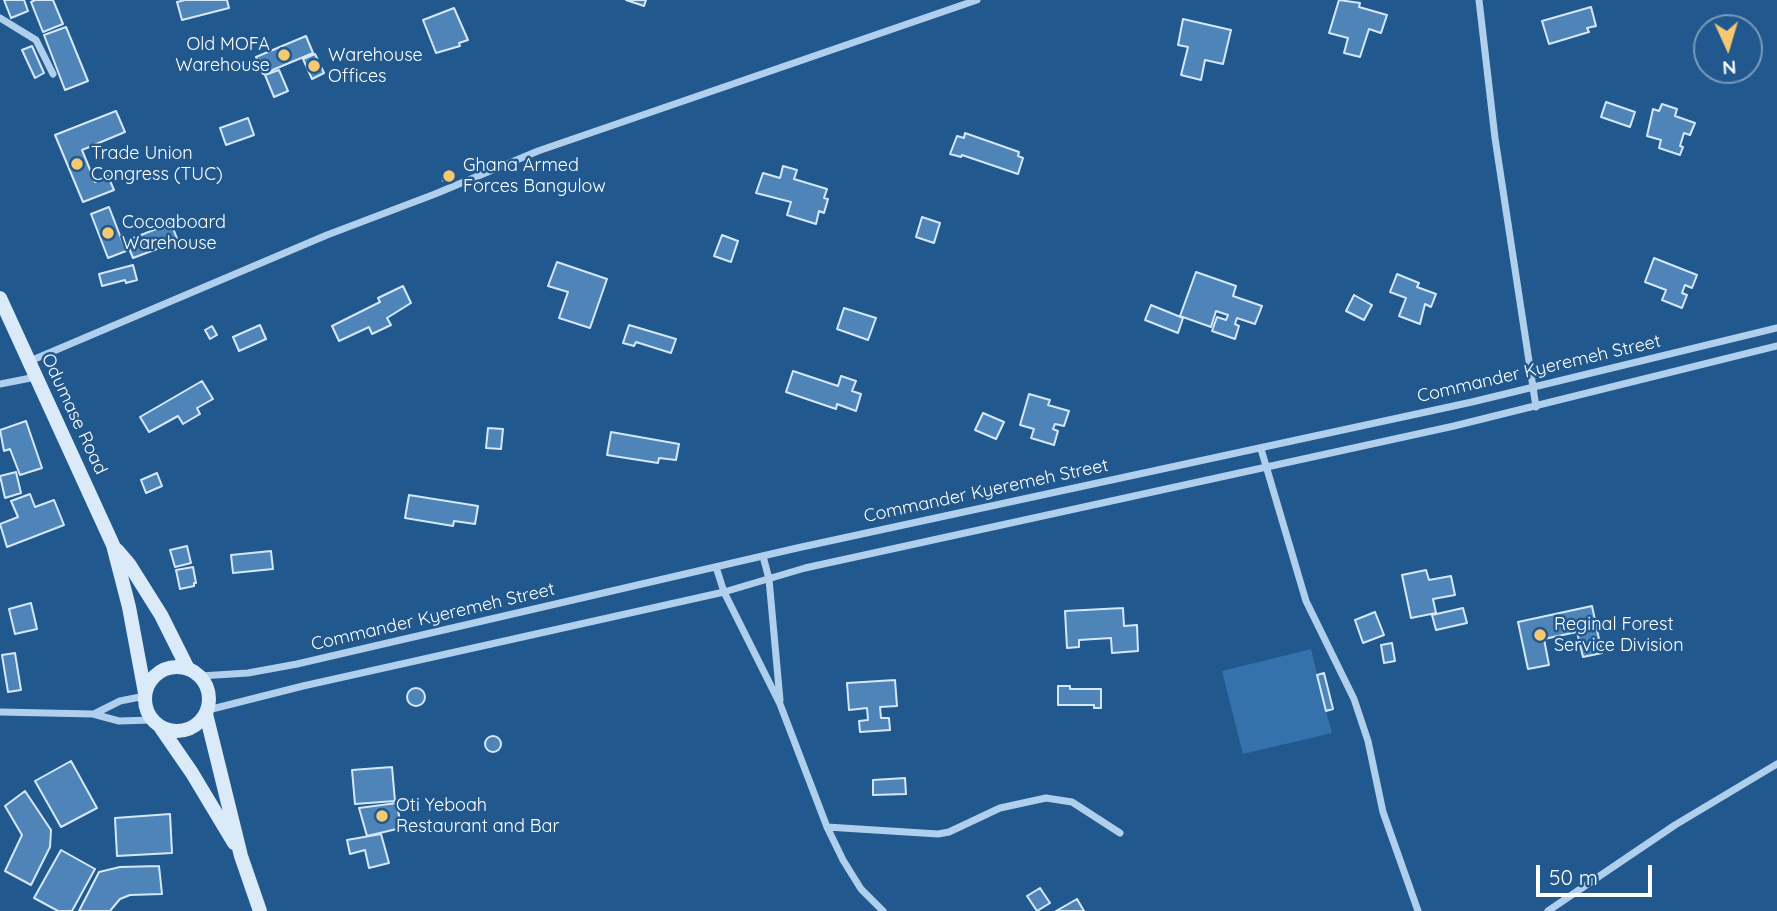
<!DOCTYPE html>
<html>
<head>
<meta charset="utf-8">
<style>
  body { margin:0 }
  #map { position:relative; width:1777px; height:911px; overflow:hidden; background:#21588d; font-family:Quicksand,sans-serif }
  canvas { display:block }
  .north { position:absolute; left:1693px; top:14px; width:70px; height:70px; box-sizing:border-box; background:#21588d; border:2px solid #7a9bbb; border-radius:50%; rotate:176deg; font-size:19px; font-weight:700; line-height:28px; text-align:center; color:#fff }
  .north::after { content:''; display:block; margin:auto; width:24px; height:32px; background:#f8c871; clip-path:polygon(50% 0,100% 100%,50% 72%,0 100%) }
  .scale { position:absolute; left:1536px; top:865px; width:116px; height:32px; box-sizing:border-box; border:4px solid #fff; border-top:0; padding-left:9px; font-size:21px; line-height:24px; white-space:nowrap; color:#fff; -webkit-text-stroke:5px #21588d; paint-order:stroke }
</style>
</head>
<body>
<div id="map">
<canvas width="1777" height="911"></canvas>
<div class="north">N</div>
<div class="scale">50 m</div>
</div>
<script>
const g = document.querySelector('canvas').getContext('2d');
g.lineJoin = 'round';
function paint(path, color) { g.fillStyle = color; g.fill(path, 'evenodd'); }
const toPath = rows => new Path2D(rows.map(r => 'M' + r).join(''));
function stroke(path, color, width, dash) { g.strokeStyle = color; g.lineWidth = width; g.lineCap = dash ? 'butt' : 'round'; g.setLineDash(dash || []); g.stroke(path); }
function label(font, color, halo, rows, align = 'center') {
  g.font = font + ' Quicksand,sans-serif'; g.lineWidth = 5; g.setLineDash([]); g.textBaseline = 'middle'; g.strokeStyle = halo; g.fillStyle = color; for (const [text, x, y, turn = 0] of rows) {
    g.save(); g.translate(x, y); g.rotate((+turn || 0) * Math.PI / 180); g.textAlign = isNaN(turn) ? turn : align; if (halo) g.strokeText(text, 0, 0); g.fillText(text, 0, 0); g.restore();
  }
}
paint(toPath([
  [1311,649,1317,674,1324,673,1333,709,1326,711,1332,733,1243,754,1222,671]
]), '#3572ab');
const building = toPath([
  [4,0,24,0,28,11,11,18,4,0],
  [35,0,53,0,63,24,43,32,31,2,35,0],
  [185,0,227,0,229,8,182,20,177,2,185,0],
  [626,0,646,0,644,6,626,0],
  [1339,0,1360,3,1359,7,1387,15,1381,33,1369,29,1360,57,1344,53,1348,38,1329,33,1339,0],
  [1591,7,1596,26,1587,28,1589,32,1549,44,1542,21,1591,7],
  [454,8,468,40,459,43,460,46,436,53,423,20,454,8],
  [1183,19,1231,30,1223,64,1205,60,1201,80,1181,75,1188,47,1178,45,1183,19],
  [66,27,88,81,65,90,44,35,66,27],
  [306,36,313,53,263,74,256,57,306,36],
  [32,46,44,73,35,78,22,50,32,46],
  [315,54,324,73,312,79,303,59,315,54],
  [279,70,288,91,274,97,265,75,279,70],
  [1606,102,1635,112,1630,127,1601,117,1606,102],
  [1662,104,1677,109,1675,116,1695,123,1690,135,1684,133,1680,146,1683,147,1680,155,1659,148,1661,140,1647,136,1653,109,1659,111,1662,104],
  [116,111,125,132,82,150,95,182,108,176,114,190,83,202,55,135,116,111],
  [248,118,254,135,226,145,220,128,248,118],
  [965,133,1019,152,1018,156,1023,158,1018,174,962,155,961,157,950,154,957,136,964,138,965,133],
  [783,166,797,170,794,179,827,189,824,198,828,199,824,213,819,211,816,224,787,215,791,202,756,193,763,173,780,178,783,166],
  [454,172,456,177,443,181,442,176,454,172],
  [109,207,126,251,108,258,91,214,109,207],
  [922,217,940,223,934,243,916,237,922,217],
  [171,223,178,241,133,258,126,241,171,223],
  [722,235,738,241,731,262,714,256,722,235],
  [1654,258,1697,275,1692,288,1685,285,1682,293,1687,295,1682,308,1662,300,1666,290,1645,282,1654,258],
  [557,262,607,279,590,328,559,318,568,292,548,286,557,262],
  [133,265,137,280,126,283,125,280,102,286,99,274,133,265],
  [1196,272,1236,286,1233,296,1262,306,1255,324,1237,318,1235,324,1239,326,1235,339,1212,331,1217,317,1226,320,1228,315,1216,311,1211,327,1180,316,1196,272],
  [1397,274,1419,283,1417,287,1436,294,1431,307,1425,304,1420,324,1399,316,1406,298,1390,292,1397,274],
  [403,286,411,303,387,318,391,325,372,334,369,327,339,341,332,326,380,302,378,298,403,286],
  [1354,295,1372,305,1364,320,1346,311,1354,295],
  [1151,305,1183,318,1178,333,1145,320,1151,305],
  [844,308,876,318,868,340,837,329,844,308],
  [260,325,266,339,239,351,233,337,260,325],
  [629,325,676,339,671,353,636,342,634,346,623,343,629,325],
  [212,326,217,335,210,339,205,330,212,326],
  [793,371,838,386,841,376,856,381,852,391,861,394,856,411,837,404,836,409,786,392,793,371],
  [202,381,213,399,197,408,200,414,183,424,178,416,149,432,140,417,202,381],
  [1029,394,1050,400,1048,405,1069,411,1064,426,1055,424,1053,429,1058,431,1054,445,1031,438,1034,429,1020,425,1029,394],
  [983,413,1004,422,996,439,975,430,983,413],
  [26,421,42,468,20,475,10,449,4,451,0,430,26,421],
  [488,428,503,429,501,449,486,448,488,428],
  [611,432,679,444,676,460,659,458,658,463,607,455,611,432],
  [16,472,21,493,5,498,0,476,16,472],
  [157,473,162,486,146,493,141,480,157,473],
  [30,494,35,507,54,500,64,525,7,547,0,524,18,517,11,501,30,494],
  [409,495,478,506,475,524,454,521,453,526,405,518,409,495],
  [187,546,191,563,175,567,170,550,187,546],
  [271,551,273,569,233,573,231,555,271,551],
  [193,567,196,583,194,583,194,586,180,589,176,570,193,567],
  [1426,570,1429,580,1451,576,1455,595,1433,599,1436,613,1411,618,1402,575,1426,570],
  [31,603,37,629,15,634,9,609,31,603],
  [1592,606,1602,653,1583,657,1577,632,1544,639,1549,665,1528,669,1518,622,1592,606],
  [1123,608,1124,626,1137,625,1138,651,1112,653,1111,638,1079,640,1079,647,1067,648,1065,611,1123,608],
  [1463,608,1467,623,1436,630,1432,615,1463,608],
  [1375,612,1384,635,1363,643,1355,620,1375,612],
  [1392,643,1395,661,1384,663,1381,645,1392,643],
  [15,653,21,690,8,692,2,655,15,653],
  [1324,673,1333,709,1326,711,1317,675,1324,673],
  [895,680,897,706,880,707,881,718,889,718,890,730,860,732,859,721,868,720,867,708,849,710,847,683,895,680],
  [1058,686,1070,686,1070,689,1101,689,1101,708,1094,708,1094,705,1058,705,1058,686],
  '407 697a9 9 0 1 1 18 0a9 9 0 1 1-18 0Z',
  '485 744a8 8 0 1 1 16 0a8 8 0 1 1-16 0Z',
  [71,761,97,808,61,827,35,781,71,761],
  [392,767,395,801,355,804,352,770,392,767],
  [905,778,906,794,873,795,873,780,905,778],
  [25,791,51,830,50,847,31,885,5,871,22,835,5,806,25,791],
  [397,803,401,828,367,836,359,808,397,803],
  [170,814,172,853,117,856,115,818,170,814],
  [381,834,389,863,369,868,365,850,350,854,347,840,381,834],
  [61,850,95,869,72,911,58,911,34,898,61,850],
  [159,866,162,894,130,895,120,899,110,911,79,911,99,872,120,867,159,866],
  [1040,888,1050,903,1037,911,1027,896,1040,888],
  [1077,899,1084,911,1056,911,1077,899]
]);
paint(building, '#4e84b7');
stroke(building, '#d5e8f9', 2);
stroke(toPath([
  [1479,0,1495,138,1536,407],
  [0,18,36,40,53,74],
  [30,361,327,235,435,194,538,151,977,0],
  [0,384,36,377],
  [1261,449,1306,601,1354,699,1368,741,1383,812,1418,911],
  [763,556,769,579,780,700],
  [716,567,724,592,780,704,827,827,843,860,861,889,883,911],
  [200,676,248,673,297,664,797,548,1472,402,1777,328],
  [208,710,303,686,724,592,805,568,1454,426,1777,346],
  [0,712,93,714,119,721,152,720],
  [94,714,120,701,145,696],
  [827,827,938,834,949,832,1000,808,1046,798,1072,802,1120,833],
  [1548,911,1675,825,1777,764]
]), '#b0cfec', 7);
stroke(toPath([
  [0,298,113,545,129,607,145,693],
  [117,550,129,564,161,615,188,669],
  '145 699a32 32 0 1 1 64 0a32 32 0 1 1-64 0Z',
  [206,714,241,856,260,911],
  [161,728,192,773,234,843]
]), '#dbeaf9', 14);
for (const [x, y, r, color] of [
  [284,55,7,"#f8c871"],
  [314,66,7,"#f8c871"],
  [77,164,7,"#f8c871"],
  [449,176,7,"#f8c871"],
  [108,233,7,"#f8c871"],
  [1540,635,7,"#f8c871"],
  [382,816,7,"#f8c871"]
]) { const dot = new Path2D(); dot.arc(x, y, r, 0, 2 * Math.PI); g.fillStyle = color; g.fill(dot); stroke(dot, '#21588d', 2.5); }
label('18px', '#fff', '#21588d', [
  ["Old MOFA",270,45,"right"],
  ["Warehouse",270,66,"right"],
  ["Warehouse",328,56],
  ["Offices",328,77],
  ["Trade Union",91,154],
  ["Congress (TUC)",91,175],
  ["Ghana Armed",463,166],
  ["Forces Bangulow",463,187],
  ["Cocoaboard",122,223],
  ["Warehouse",122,244],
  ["Reginal Forest",1554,625],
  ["Service Division",1554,646],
  ["Oti Yeboah",396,806],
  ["Restaurant and Bar",396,827]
], 'left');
label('18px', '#fff', '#21588d', [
  ["Commander Kyeremeh Street",1539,369,-13],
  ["Odumase Road",74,414,65],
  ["Commander Kyeremeh Street",986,491,-12],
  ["Commander Kyeremeh Street",433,617,-13]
]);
</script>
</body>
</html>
